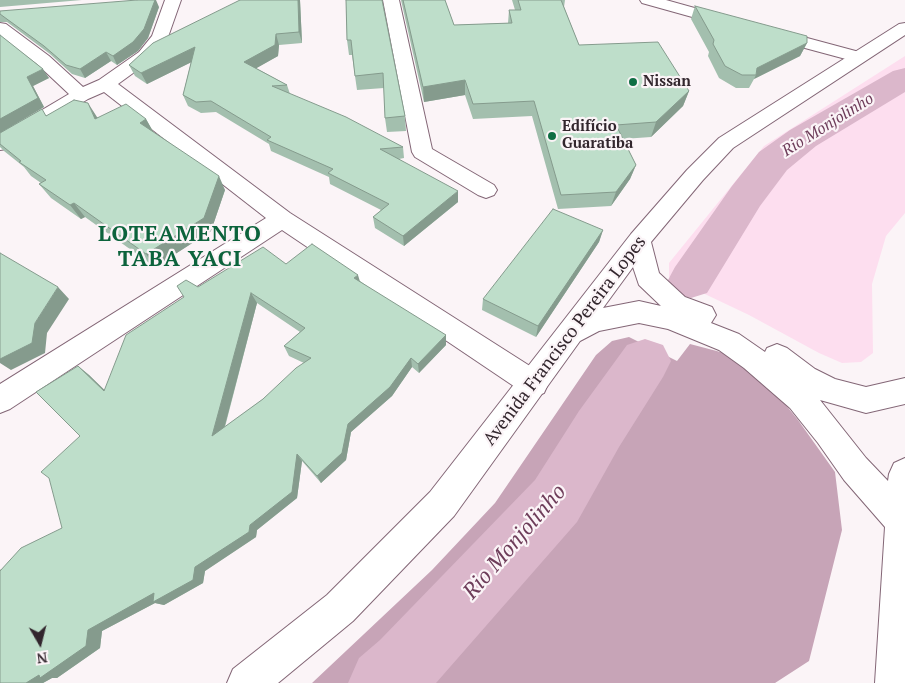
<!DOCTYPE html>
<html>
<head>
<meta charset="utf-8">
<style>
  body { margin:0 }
  #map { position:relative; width:905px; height:683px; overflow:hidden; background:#fbf4f7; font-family:"PT Serif",serif }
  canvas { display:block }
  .north { position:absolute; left:15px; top:618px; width:50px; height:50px; -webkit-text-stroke:4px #fbf4f7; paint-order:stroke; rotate:172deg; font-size:14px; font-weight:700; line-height:20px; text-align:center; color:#32262d }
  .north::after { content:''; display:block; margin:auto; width:18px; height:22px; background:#32262d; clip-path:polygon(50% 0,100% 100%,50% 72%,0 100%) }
</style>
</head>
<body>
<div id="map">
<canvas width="905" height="683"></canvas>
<div class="north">N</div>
</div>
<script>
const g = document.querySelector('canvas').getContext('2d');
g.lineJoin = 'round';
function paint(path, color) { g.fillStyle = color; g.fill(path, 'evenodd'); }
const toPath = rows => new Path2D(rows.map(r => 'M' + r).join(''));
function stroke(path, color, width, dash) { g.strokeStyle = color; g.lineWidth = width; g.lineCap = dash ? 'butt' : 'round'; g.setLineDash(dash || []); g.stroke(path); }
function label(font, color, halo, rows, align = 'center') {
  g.font = font + ' "PT Serif",serif'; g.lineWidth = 4.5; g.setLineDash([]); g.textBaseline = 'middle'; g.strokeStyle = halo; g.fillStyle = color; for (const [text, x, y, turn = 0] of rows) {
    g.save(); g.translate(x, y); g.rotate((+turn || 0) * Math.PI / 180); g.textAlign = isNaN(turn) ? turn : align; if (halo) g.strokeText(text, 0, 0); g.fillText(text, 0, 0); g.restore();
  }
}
paint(toPath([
  [905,56,905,213,886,236,872,284,873,353,861,362,842,363,819,353,749,315,669,277,669,263,764,146]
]), '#fddeef');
paint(toPath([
  [629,337,677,361,690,344,728,354,768,383,798,420,835,472,842,530,809,661,775,683,312,683,432,570,495,503,596,355,612,341]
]), '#c7a4b7');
paint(toPath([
  [905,68,905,92,816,146,787,170,760,206,707,293,691,298,675,293,668,280,675,267,732,186,759,152,790,130,893,71,905,68],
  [645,339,663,345,671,361,663,377,619,447,577,522,436,683,348,683,359,658,380,640,535,480,579,411,627,345,645,339]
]), '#dbb7cb');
const minor = toPath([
  [165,0,181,0,168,37,151,60,118,84,290,213,544,375,548,384,544,393,534,397,524,393,282,230,10,409,0,413,0,384,266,218,104,92,88,99,7,149,0,150,0,135,69,94,37,64,0,36,0,23,6,24,49,56,83,87,99,80,139,52,152,36,165,0],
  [383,0,399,0,432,149,494,185,497,190,494,195,486,198,478,195,415,157,412,152,383,0],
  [640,0,666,0,734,19,736,22,734,25,728,27,642,3,640,0],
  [770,28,863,53,866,57,863,61,857,62,764,37,762,33,764,29,770,28]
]);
const major = toPath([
  [905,23,905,35,733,148,703,180,651,242,659,273,685,297,712,307,716,315,711,323,739,334,765,352,767,348,777,344,787,348,815,369,835,379,866,387,905,378,905,404,866,413,820,400,866,458,888,481,889,474,894,463,905,458,905,683,875,683,885,527,844,480,818,443,790,408,744,368,719,350,668,329,639,323,599,331,580,341,454,516,353,621,278,683,227,683,233,669,327,595,430,492,631,234,687,170,719,138,899,24,905,23],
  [633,267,639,285,661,306,639,301,603,308,633,267]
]);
stroke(minor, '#836676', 2);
stroke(major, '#836676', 2);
paint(minor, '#fff');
paint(major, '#fff');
paint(toPath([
  [0,0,82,0,0,7],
  [240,0,300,0,302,43,279,45,278,56,256,68,287,85,290,94,403,147,404,158,399,159,458,202,404,246,375,228,373,217,381,210,330,184,329,177,271,151,269,144,216,112,201,113,188,106,183,95,191,62,147,84,135,76,129,65],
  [346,0,405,116,406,131,387,132,385,118,384,88,357,90,352,55,349,55,347,40],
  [401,0,445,0,454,25,508,23,509,10,515,10,512,0,565,0,564,7,579,45,689,91,683,106,651,137,623,139,636,165,630,179,611,206,558,209,532,116,473,119,465,95,424,102],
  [695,6,807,43,800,56,754,79,749,88,736,88,719,78,708,56,709,52,691,19],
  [159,7,148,38,138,51,117,65,111,61,85,78,72,74,50,54,7,22,0,22,0,11],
  [0,35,49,78,33,86,44,107,2,132,47,115,146,119,153,132,225,190,211,231,155,267,85,217,81,219,51,198,39,184,41,183,31,176,24,167,4,151,0,147],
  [603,230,599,242,536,337,482,310,483,299],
  [286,264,360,281,446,345,419,373,412,367,392,396,351,432,346,460,321,483,302,461,297,498,257,530,256,537,205,571,203,583,164,605,155,603,102,631,100,648,57,678,52,678,43,683,0,683,0,569,1,570,62,528,80,436,78,366,89,375,104,390,184,297,198,287],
  [257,303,300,332,284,346,289,356,304,363,263,399,225,427]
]), '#a3bfae');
paint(toPath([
  [155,0,156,0,159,7,148,38,138,51,117,65,113,56],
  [298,0,300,0,302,43,299,32],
  [276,34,279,45,278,56,248,73,244,62],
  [807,43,800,56,754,79,756,75,757,68],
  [195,47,200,58,147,84,141,73],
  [106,52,111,61,85,78,80,69],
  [43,69,49,78,33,86,44,107,0,133,0,119,27,77],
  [465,80,465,95,424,102,423,87],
  [689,91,683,106,651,137,656,122],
  [88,103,97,117,104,133,95,119],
  [146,119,154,133,140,123],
  [636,165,630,179,611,206,616,192],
  [219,176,225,190,211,231,155,267,146,254],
  [458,191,458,202,404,246,403,236],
  [74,203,85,217,81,219,70,205],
  [603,230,599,242,536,337,538,326],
  [358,275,361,285,354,278],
  [58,287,69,299,47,333,45,353,11,370,0,363,0,359,35,323],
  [251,293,257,303,220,444,212,436],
  [446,335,446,345,419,373,418,364],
  [411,358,412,367,392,396,351,432,346,460,321,483,317,476,348,424],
  [78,366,89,375,115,400,104,391],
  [297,454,302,461,297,498,257,530,256,537,205,571,203,583,164,605,155,603,102,631,100,648,57,678,52,678,43,683,26,683,88,630,195,567,250,525]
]), '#859b8d');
const building = toPath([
  [137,0,155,0,144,29,133,42,113,56,106,52,80,69,66,65,44,46,0,14,0,11,137,0],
  [240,0,298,0,299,32,276,34,275,45,244,62,287,85,272,86,346,117,403,147,380,149,458,191,403,236,373,217,389,204,328,173,333,169,267,140,271,137,211,101,196,102,183,95,195,47,141,73,129,65,153,43,240,0],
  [346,0,382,0,405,116,385,118,383,73,355,76,351,40,347,40,346,0],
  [403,0,445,0,454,25,512,23,509,10,521,10,518,0,561,0,579,45,658,42,689,91,656,122,616,125,636,165,616,192,561,195,534,101,473,104,465,80,423,87,403,0],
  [695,6,807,36,807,43,757,68,756,75,742,75,725,66,713,44,714,40,695,6],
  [0,35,43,69,27,77,38,98,0,119,0,35],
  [74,100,88,103,95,119,126,104,146,119,140,123,219,176,204,218,146,254,74,203,70,205,39,184,46,180,19,162,21,161,0,144,0,133,42,109,46,116,74,100],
  [553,209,603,230,538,326,483,299,553,209],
  [312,244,358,275,354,278,446,335,418,364,411,358,390,387,348,424,342,453,317,476,297,454,292,492,250,525,249,532,195,567,193,580,153,602,154,593,88,630,86,646,40,678,39,675,26,683,0,683,0,571,21,548,62,528,49,478,41,472,80,436,36,392,78,366,104,391,126,335,184,297,177,286,186,280,198,287,263,247,286,264,312,244],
  [251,293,305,328,284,346,311,358,296,368,263,399,212,436,251,293],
  [0,253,58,287,35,323,32,343,0,359,0,253]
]);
paint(building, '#bedeca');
stroke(building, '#859b8d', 1);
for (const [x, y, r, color] of [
  [633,82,5,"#0f6e44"],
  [552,136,5,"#0f6e44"]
]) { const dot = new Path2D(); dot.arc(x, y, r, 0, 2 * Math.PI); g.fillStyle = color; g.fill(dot); stroke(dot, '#fbf4f7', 2); }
label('bold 15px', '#32262d', '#fbf4f7', [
  ["Nissan",643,82],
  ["Edifício",562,127],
  ["Guaratiba",562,144]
], 'left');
label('italic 16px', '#6e3d5a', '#fbf4f7', [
  ["Rio Monjolinho",828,125,-32]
]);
label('18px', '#32262d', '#fbf4f7', [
  ["Avenida Francisco Pereira Lopes",565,341,-53]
]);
g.letterSpacing = '1px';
label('bold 22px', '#0c633c', '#fbf4f7', [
  ["LOTEAMENTO",180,235],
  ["TABA YACI",180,260]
]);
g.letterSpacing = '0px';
label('italic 22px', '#6e3d5a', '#fbf4f7', [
  ["Rio Monjolinho",515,542,-49]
]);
</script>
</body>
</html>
